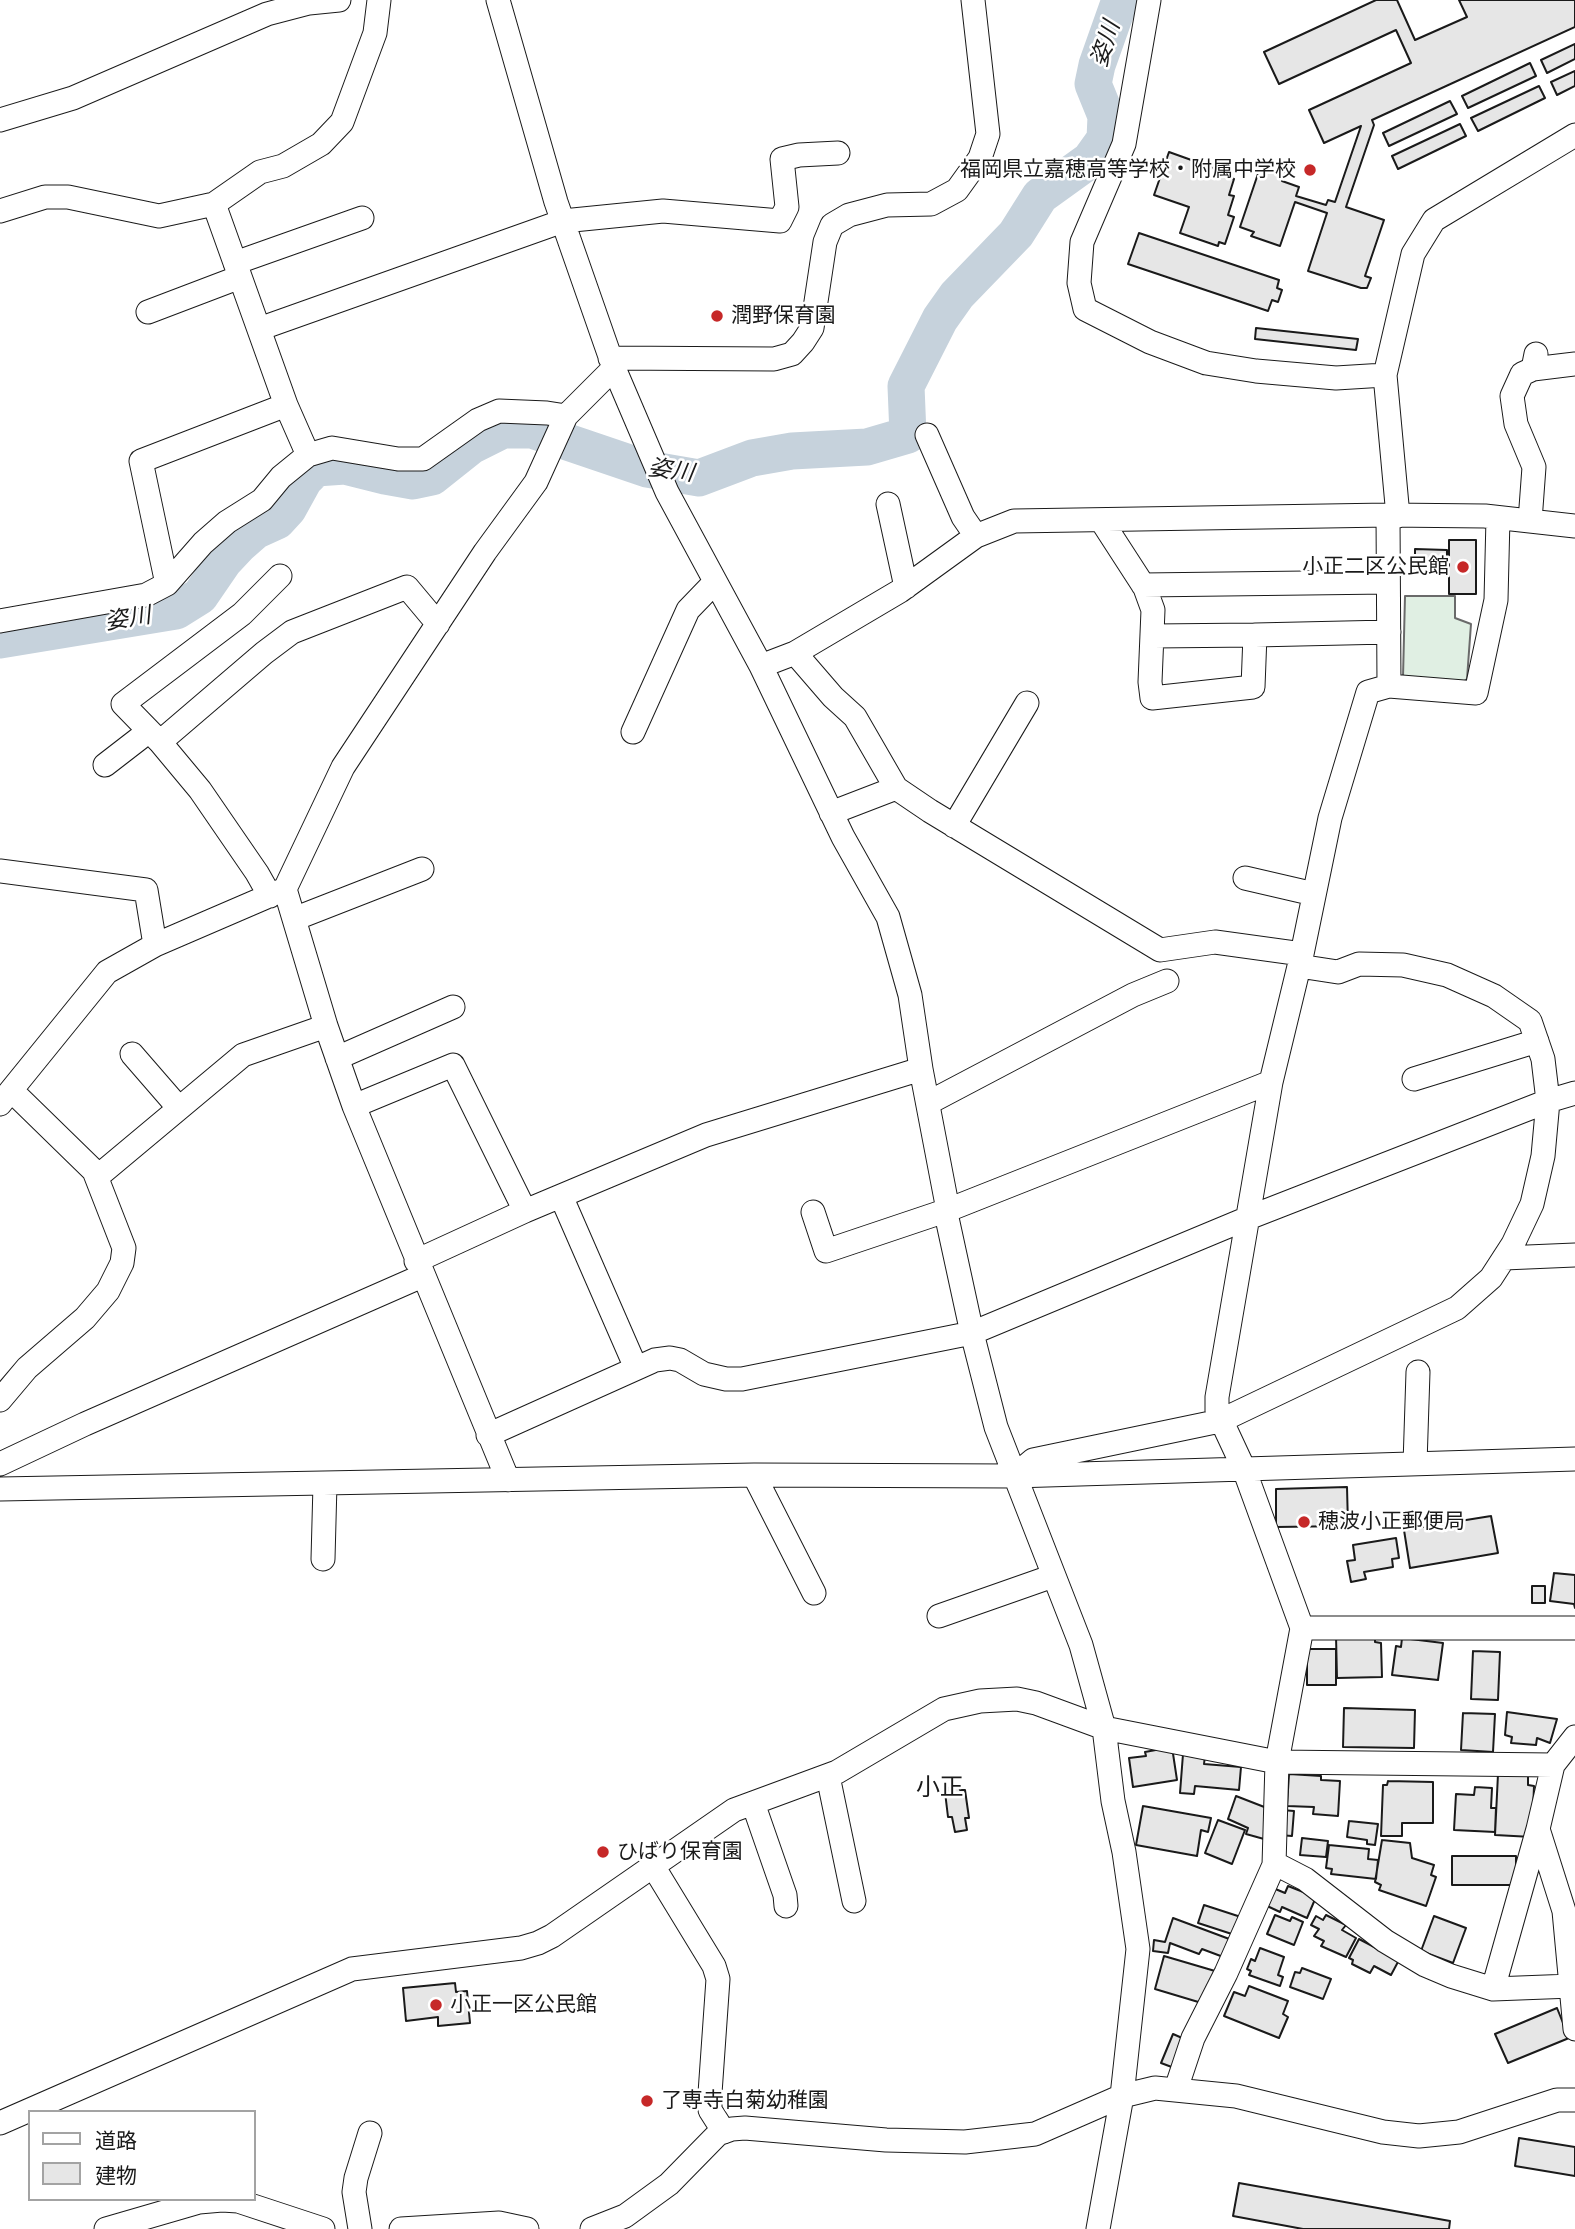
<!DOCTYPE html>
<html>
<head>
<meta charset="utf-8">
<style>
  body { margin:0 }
  #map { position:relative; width:1575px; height:2229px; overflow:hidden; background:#fff; font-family:"IBM Plex Serif","Noto Sans JP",serif }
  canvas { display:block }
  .legend { position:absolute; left:28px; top:2110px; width:228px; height:91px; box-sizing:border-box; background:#fff; border:2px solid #a3a3a3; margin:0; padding:9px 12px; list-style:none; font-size:21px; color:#1a1a1a }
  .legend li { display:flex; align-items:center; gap:14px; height:35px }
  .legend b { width:35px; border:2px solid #a3a3a3 }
</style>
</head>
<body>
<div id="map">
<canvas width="1575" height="2229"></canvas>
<ul class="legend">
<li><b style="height:9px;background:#fff"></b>道路</li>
<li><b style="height:19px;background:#e6e6e6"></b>建物</li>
</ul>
</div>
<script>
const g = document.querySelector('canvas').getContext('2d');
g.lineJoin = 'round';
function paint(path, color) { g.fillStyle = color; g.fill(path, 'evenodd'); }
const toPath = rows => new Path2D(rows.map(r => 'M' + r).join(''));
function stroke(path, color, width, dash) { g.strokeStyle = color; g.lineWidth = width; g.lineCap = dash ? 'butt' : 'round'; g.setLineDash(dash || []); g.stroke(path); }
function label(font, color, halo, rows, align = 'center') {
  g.font = font + ' "IBM Plex Serif","Noto Sans JP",serif'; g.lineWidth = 5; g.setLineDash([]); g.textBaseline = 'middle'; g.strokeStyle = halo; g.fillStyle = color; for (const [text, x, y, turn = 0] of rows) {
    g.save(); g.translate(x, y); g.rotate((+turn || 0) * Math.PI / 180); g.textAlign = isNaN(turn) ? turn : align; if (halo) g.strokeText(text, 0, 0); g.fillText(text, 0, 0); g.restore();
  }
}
const green = toPath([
  [1405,596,1455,596,1455,618,1471,624,1467,679,1463,682,1403,677,1405,596]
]);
paint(green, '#e0efe3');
stroke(green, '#6a6a6a', 2);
stroke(toPath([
  [0,640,176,611,200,596,224,561,239,545,255,531,277,521,288,509,304,480,316,468,345,466,385,476,413,481,432,477,471,446,503,430,532,430,647,469,699,478,752,458,792,451,867,447,908,435,906,386,940,319,957,295,1016,234,1040,196,1090,160,1105,139,1106,116,1093,84,1097,65,1120,0]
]), '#c6d2dc', 37);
const building = toPath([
  [1376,0,1397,0,1415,40,1467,17,1459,0,1575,0,1575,27,1372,120,1374,125,1346,207,1384,220,1365,276,1371,278,1367,288,1361,288,1308,271,1327,213,1295,202,1280,246,1251,236,1254,232,1240,227,1263,159,1287,167,1282,181,1299,187,1296,196,1326,205,1328,200,1335,202,1361,126,1324,143,1309,110,1411,63,1396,30,1279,84,1264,52,1376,0],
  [1575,44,1575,59,1547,73,1541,60,1575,44],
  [1530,63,1536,76,1468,108,1462,96,1530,63],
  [1575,71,1575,86,1557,95,1551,82,1575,71],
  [1539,86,1545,98,1478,131,1471,118,1539,86],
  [1450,101,1457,114,1389,146,1383,133,1450,101],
  [1460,124,1466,136,1398,169,1392,156,1460,124],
  [1169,152,1222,171,1221,174,1234,179,1229,195,1234,196,1228,215,1234,217,1225,244,1219,242,1218,246,1180,233,1189,207,1154,195,1169,152],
  [1139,233,1279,280,1277,288,1282,290,1278,302,1272,300,1268,311,1128,264,1139,233],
  [1256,328,1358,339,1356,350,1255,339,1256,328],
  [1449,540,1476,540,1476,594,1449,594,1449,540],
  [1415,549,1447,550,1447,573,1415,573,1415,549],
  [1347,1487,1348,1526,1276,1527,1276,1489,1347,1487],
  [1491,1516,1498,1553,1410,1568,1404,1530,1491,1516],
  [1396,1538,1399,1558,1392,1559,1393,1567,1364,1572,1366,1579,1351,1582,1347,1561,1355,1560,1353,1545,1396,1538],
  [1554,1573,1575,1575,1575,1608,1574,1604,1550,1601,1554,1573],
  [1532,1586,1545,1586,1545,1603,1532,1603,1532,1586],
  [1375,1635,1375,1642,1381,1643,1382,1677,1337,1678,1336,1636,1375,1635],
  [1402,1638,1443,1643,1438,1680,1392,1675,1396,1646,1401,1647,1402,1638],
  [1307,1649,1336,1649,1336,1685,1307,1685,1307,1649],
  [1473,1651,1500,1652,1498,1700,1471,1699,1473,1651],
  [1344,1708,1415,1710,1414,1748,1343,1747,1344,1708],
  [1507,1712,1557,1719,1550,1743,1537,1738,1536,1745,1511,1743,1512,1737,1505,1735,1507,1712],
  [1463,1713,1495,1714,1493,1752,1461,1750,1463,1713],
  [1172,1747,1177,1780,1133,1787,1129,1758,1146,1756,1145,1752,1172,1747],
  [1183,1754,1205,1756,1204,1764,1241,1767,1239,1790,1195,1786,1194,1794,1180,1793,1183,1754],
  [1289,1774,1321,1776,1321,1780,1340,1781,1338,1816,1313,1814,1314,1807,1287,1806,1289,1774],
  [1498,1774,1528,1776,1528,1785,1534,1786,1532,1837,1495,1835,1498,1774],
  [1388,1781,1433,1782,1433,1823,1402,1823,1402,1836,1381,1836,1383,1785,1387,1785,1388,1781],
  [959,1786,960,1790,965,1790,969,1818,965,1818,967,1830,955,1832,952,1817,948,1817,945,1792,949,1792,948,1788,959,1786],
  [1475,1787,1492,1788,1491,1808,1496,1808,1495,1832,1454,1830,1456,1794,1474,1795,1475,1787],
  [1236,1796,1272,1810,1264,1839,1246,1834,1248,1828,1228,1819,1236,1796],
  [1143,1806,1211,1818,1208,1832,1201,1830,1197,1856,1136,1845,1143,1806],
  [1282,1810,1294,1811,1292,1836,1279,1835,1282,1810],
  [1218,1820,1245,1830,1232,1864,1205,1853,1218,1820],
  [1349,1821,1378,1824,1375,1845,1367,1844,1367,1840,1347,1837,1349,1821],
  [1302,1838,1328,1841,1326,1857,1300,1855,1302,1838],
  [1382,1840,1410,1843,1412,1858,1434,1865,1431,1875,1436,1877,1426,1906,1379,1890,1381,1885,1375,1882,1382,1840],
  [1329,1845,1369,1849,1368,1859,1378,1860,1376,1879,1331,1874,1332,1869,1326,1868,1329,1845],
  [1452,1856,1516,1856,1516,1885,1452,1885,1452,1856],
  [1288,1886,1316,1897,1307,1918,1282,1907,1280,1912,1265,1905,1273,1888,1285,1893,1288,1886],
  [1204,1905,1244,1918,1238,1936,1198,1923,1204,1905],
  [1275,1915,1290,1921,1292,1917,1303,1922,1294,1945,1267,1934,1275,1915],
  [1326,1915,1346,1925,1342,1930,1356,1938,1346,1957,1321,1946,1324,1941,1314,1936,1319,1929,1311,1925,1316,1916,1323,1920,1326,1915],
  [1434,1916,1466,1928,1453,1963,1421,1951,1434,1916],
  [1173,1918,1232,1940,1226,1958,1202,1949,1199,1954,1170,1943,1168,1953,1153,1951,1154,1940,1165,1942,1173,1918],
  [1359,1939,1399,1960,1391,1975,1374,1966,1370,1973,1352,1964,1353,1960,1349,1958,1359,1939],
  [1260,1948,1284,1957,1278,1975,1283,1977,1280,1986,1249,1975,1251,1971,1247,1969,1251,1959,1255,1961,1260,1948],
  [1164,1956,1215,1971,1205,2004,1155,1989,1164,1956],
  [1302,1968,1331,1979,1323,1999,1290,1987,1295,1972,1300,1973,1302,1968],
  [455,1983,456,1992,467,1991,470,2023,438,2026,438,2017,406,2021,403,1988,455,1983],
  [1249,1986,1288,2001,1283,2014,1288,2017,1279,2038,1224,2016,1234,1992,1245,1996,1249,1986],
  [1557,2008,1569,2038,1508,2063,1495,2034,1557,2008],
  [1173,2034,1189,2041,1177,2069,1161,2063,1173,2034],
  [1519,2138,1575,2147,1575,2176,1515,2166,1519,2138],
  [1239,2183,1450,2221,1449,2229,1303,2229,1233,2216,1239,2183]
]);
paint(building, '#e6e6e6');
stroke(building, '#1a1a1a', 2);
const minor = toPath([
  [498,0,556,202,614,368,667,492,761,666,843,837,888,917,910,995,921,1069,948,1210,947,1218,972,1333,996,1427,1081,1645,1104,1728,1113,1801,1124,1852,1138,1949,1122,2096,1098,2229],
  [1149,0,1124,144,1082,242,1079,283,1085,309,1150,342,1206,363,1256,371,1336,378,1385,375],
  [0,120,73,98,267,14,309,3,339,0],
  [0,211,45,197,68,197,159,216,214,204,260,172,283,166,321,144,342,122,375,33,379,0],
  [235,263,362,218],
  [148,312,240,277],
  [259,329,563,221,663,211,780,221,787,207,782,159,799,155,838,153],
  [610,358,774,359,792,354,803,342,812,328,825,242,832,225,849,215,887,205,931,204,957,190,980,158,988,134,973,0],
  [1533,369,1575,364],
  [286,405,308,455],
  [927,435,963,517,976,536],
  [888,504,906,587],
  [1388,515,1389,686],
  [1398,516,1385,375,1413,254,1434,220,1575,135],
  [1101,520,1145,588,1153,610,1150,682,1152,698,1253,687,1255,635,1389,632],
  [1530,521,1534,467,1516,424,1512,396,1522,374,1533,369,1536,354],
  [167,584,141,461,286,405,214,204],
  [1143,585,1388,582],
  [0,621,146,595,167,584,203,543,227,522,262,500,281,477,308,455,332,448,398,459,423,459,478,420,499,411,547,413,566,416],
  [1153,636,1255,635],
  [795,653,833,697,855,717,896,788,930,811,1160,950,1215,942,1302,954],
  [761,666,795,653,900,591,976,536,1014,521,1388,515,1485,516,1575,526],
  [633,732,688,610,715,582],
  [160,742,123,704,242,614,280,576],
  [105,765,149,731],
  [831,813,896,788],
  [954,826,1027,703],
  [0,871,146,890,155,945],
  [1245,878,1314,894],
  [285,889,326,1026,354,1106,508,1480],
  [270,896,257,873,200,790,160,742,264,653,292,632,407,587,438,624],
  [294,919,422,869],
  [132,1054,178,1107],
  [337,1058,453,1007],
  [1414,1079,1537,1041],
  [928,1103,1133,995,1167,981],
  [0,1104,107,972,155,945,285,889,343,767,485,552,536,482,566,416,614,368],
  [354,1106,453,1065,525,1211],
  [97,1177,243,1055,326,1026],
  [561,1196,636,1368],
  [813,1212,826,1251,948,1210,1271,1082],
  [1504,1258,1575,1255],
  [416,1261,525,1211,706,1135,921,1069],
  [0,1400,27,1368,85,1318,108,1291,122,1263,124,1248,94,1171,12,1091],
  [488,1435,655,1360,670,1358,680,1360,704,1374,726,1379,742,1379,972,1333,1248,1218,1548,1101,1575,1093],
  [0,1464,85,1424,422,1276],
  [1415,1464,1418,1372],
  [754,1475,814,1593],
  [1014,1476,1033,1460,1220,1421,1457,1308,1491,1278,1513,1244,1532,1204,1543,1156,1548,1101,1543,1059,1530,1021,1494,996,1447,975,1403,965,1359,964,1338,972,1299,966],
  [0,1489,754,1475,1014,1476,1575,1459],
  [323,1559,325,1484],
  [939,1616,1053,1576],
  [1302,1628,1575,1628],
  [1553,1765,1538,1829,1564,1911,1575,2029],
  [828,1776,854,1901],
  [753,1803,785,1895,786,1906],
  [1274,1863,1305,1879,1385,1941,1425,1965,1451,1976,1493,1989,1572,1986],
  [653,1866,714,1966,718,1979,710,2093,710,2110,724,2132],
  [1493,1989,1538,1829],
  [1176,2089,1193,2038,1226,1973,1274,1865,1277,1762,1302,1628,1244,1469,1217,1411,1217,1397,1271,1082,1302,954,1330,818,1368,692,1389,686,1476,693,1496,600,1498,518],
  [0,2123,352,1969,521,1948,538,1943,552,1936,734,1810,837,1772,944,1709,980,1701,1017,1699,1036,1703,1104,1728,1277,1762,1553,1765,1575,1737],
  [106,2229,199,2202,222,2200,238,2201,323,2229],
  [360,2229,354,2192,356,2178,370,2133],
  [401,2229,499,2223,527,2229],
  [592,2229,625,2216,669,2184,718,2134,732,2129,745,2128,886,2140,965,2142,1035,2134,1122,2096,1155,2088,1236,2096,1383,2132,1419,2136,1459,2132,1557,2100,1575,2100]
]);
stroke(minor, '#1a1a1a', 25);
stroke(minor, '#fff', 23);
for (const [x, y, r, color] of [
  [1310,170,7,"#c62828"],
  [717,316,7,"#c62828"],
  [1463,567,7,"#c62828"],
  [1304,1522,7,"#c62828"],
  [603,1852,7,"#c62828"],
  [436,2005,7,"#c62828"],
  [647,2101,7,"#c62828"]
]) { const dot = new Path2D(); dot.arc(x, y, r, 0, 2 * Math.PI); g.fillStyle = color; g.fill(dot); stroke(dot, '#fff', 2.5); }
label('21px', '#1a1a1a', '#fff', [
  ["福岡県立嘉穂高等学校・附属中学校",1296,170,"right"],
  ["潤野保育園",731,316],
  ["小正二区公民館",1449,567,"right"],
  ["穂波小正郵便局",1318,1522],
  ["ひばり保育園",617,1852],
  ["小正一区公民館",450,2005],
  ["了専寺白菊幼稚園",661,2101]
], 'left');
label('italic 23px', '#1a1a1a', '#fff', [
  ["姿川",1106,44,-72],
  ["姿川",671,471,8],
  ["姿川",128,619,-9]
]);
label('24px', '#1a1a1a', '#fff', [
  ["小正",940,1788]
]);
</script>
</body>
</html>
